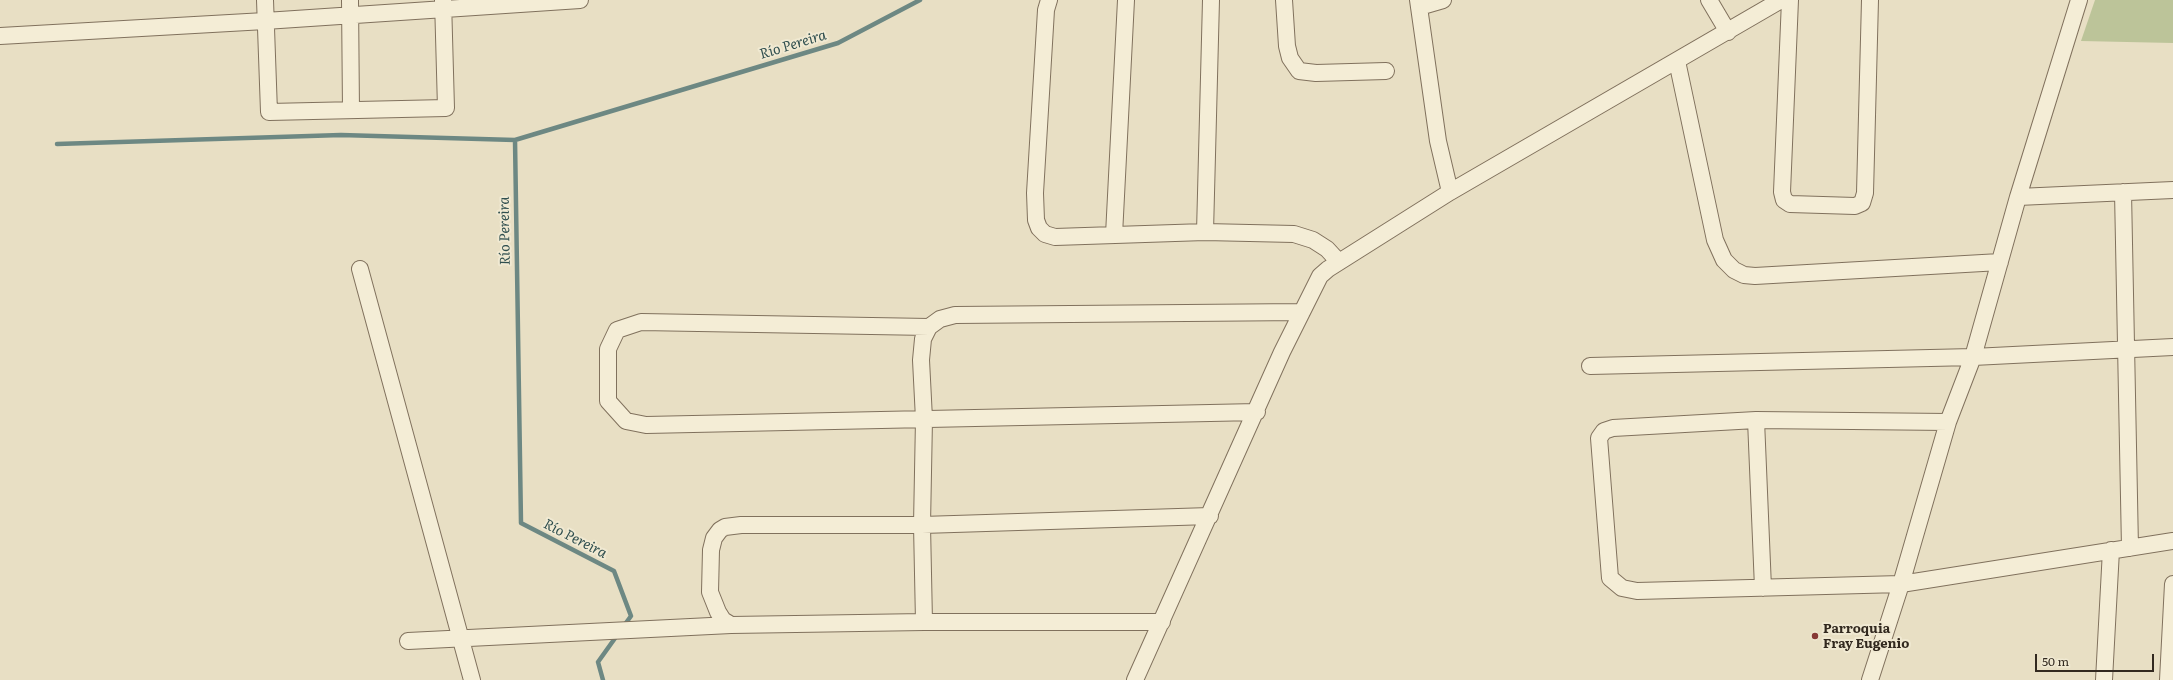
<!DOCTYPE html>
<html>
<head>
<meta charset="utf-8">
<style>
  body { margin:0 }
  #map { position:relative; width:2173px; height:680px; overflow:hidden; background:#e8dfc4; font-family:Literata,serif }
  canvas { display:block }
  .scale { position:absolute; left:2035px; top:654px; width:119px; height:18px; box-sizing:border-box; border:2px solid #32291f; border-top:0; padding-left:5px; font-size:12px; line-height:14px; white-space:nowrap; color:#32291f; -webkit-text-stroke:3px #f0e9d2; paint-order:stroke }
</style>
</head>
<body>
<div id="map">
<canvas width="2173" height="680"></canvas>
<div class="scale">50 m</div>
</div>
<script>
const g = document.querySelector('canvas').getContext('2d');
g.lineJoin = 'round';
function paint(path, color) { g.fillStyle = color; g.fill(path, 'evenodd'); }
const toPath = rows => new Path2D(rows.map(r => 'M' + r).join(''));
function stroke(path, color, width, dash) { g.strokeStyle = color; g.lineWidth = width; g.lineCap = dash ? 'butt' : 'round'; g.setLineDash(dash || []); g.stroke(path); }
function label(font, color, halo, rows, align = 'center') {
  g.font = font + ' Literata,serif'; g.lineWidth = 4; g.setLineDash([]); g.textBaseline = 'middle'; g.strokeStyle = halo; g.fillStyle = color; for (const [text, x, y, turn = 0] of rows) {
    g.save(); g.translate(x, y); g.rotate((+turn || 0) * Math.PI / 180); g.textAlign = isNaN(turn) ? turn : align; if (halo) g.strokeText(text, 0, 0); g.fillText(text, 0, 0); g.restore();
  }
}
paint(toPath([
  [2095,0,2173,0,2173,43,2081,41]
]), '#bcc499');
stroke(toPath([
  [57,144,341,135,515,140],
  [623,627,631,616,614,571,521,523,515,140,838,43,920,0],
  [603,680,598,662,618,634]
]), '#6d8883', 4.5);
const street = toPath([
  [265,0,269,112,446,108,443,0],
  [350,0,351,110],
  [1049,0,1046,10,1035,193,1036,220,1039,228,1045,234,1055,237,1205,232],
  [1211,0,1205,232,1294,234,1313,240,1327,249,1339,262],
  [1284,0,1287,46,1290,58,1299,71,1316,73,1386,71],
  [1418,0,1438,141,1450,192],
  [1709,0,1728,32],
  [1790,0,1782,192,1784,200,1790,204,1855,206,1862,203,1865,193,1870,0],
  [1419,7,1443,0],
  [0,36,265,21,580,0],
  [1677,61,1715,240,1724,260,1734,270,1744,275,1755,276,2000,262],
  [2123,192,2130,548],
  [2018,197,2173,190],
  [1114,235,1126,0],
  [360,269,472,680],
  [929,327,641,322,617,330,608,349,608,401,626,421,646,425,1257,412],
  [1590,366,1973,357,2173,347],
  [1756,420,1763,588],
  [1948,422,1756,420,1613,428,1604,431,1599,438,1610,578,1622,588,1637,591,1901,584,2173,541],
  [924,622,731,625,723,620,718,612,710,592,711,550,714,538,720,530,725,527,741,525,922,525,1210,516],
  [1162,622,924,622,922,525,924,419,921,360,923,339,929,327,940,319,955,315,1302,312],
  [408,641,731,625],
  [1135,680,1282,352,1320,276,1328,269,1450,192,1781,0],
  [1870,680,1901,584,1948,422,1973,357,2018,197,2079,0],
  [2104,680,2111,550],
  [2168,680,2173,584]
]);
stroke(street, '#80715d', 18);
stroke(street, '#f4edd6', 16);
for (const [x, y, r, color] of [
  [1815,636,4,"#873935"]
]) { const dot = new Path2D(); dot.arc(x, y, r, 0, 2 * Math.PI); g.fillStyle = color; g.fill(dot); stroke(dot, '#f0e9d2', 1.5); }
label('bold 13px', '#32291f', '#f0e9d2', [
  ["Parroquia",1823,629],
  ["Fray Eugenio",1823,644]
], 'left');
label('italic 14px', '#304f4f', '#f0e9d2', [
  ["Río Pereira",793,45,-17],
  ["Río Pereira",505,231,-91],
  ["Río Pereira",575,539,27]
]);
</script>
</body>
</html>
